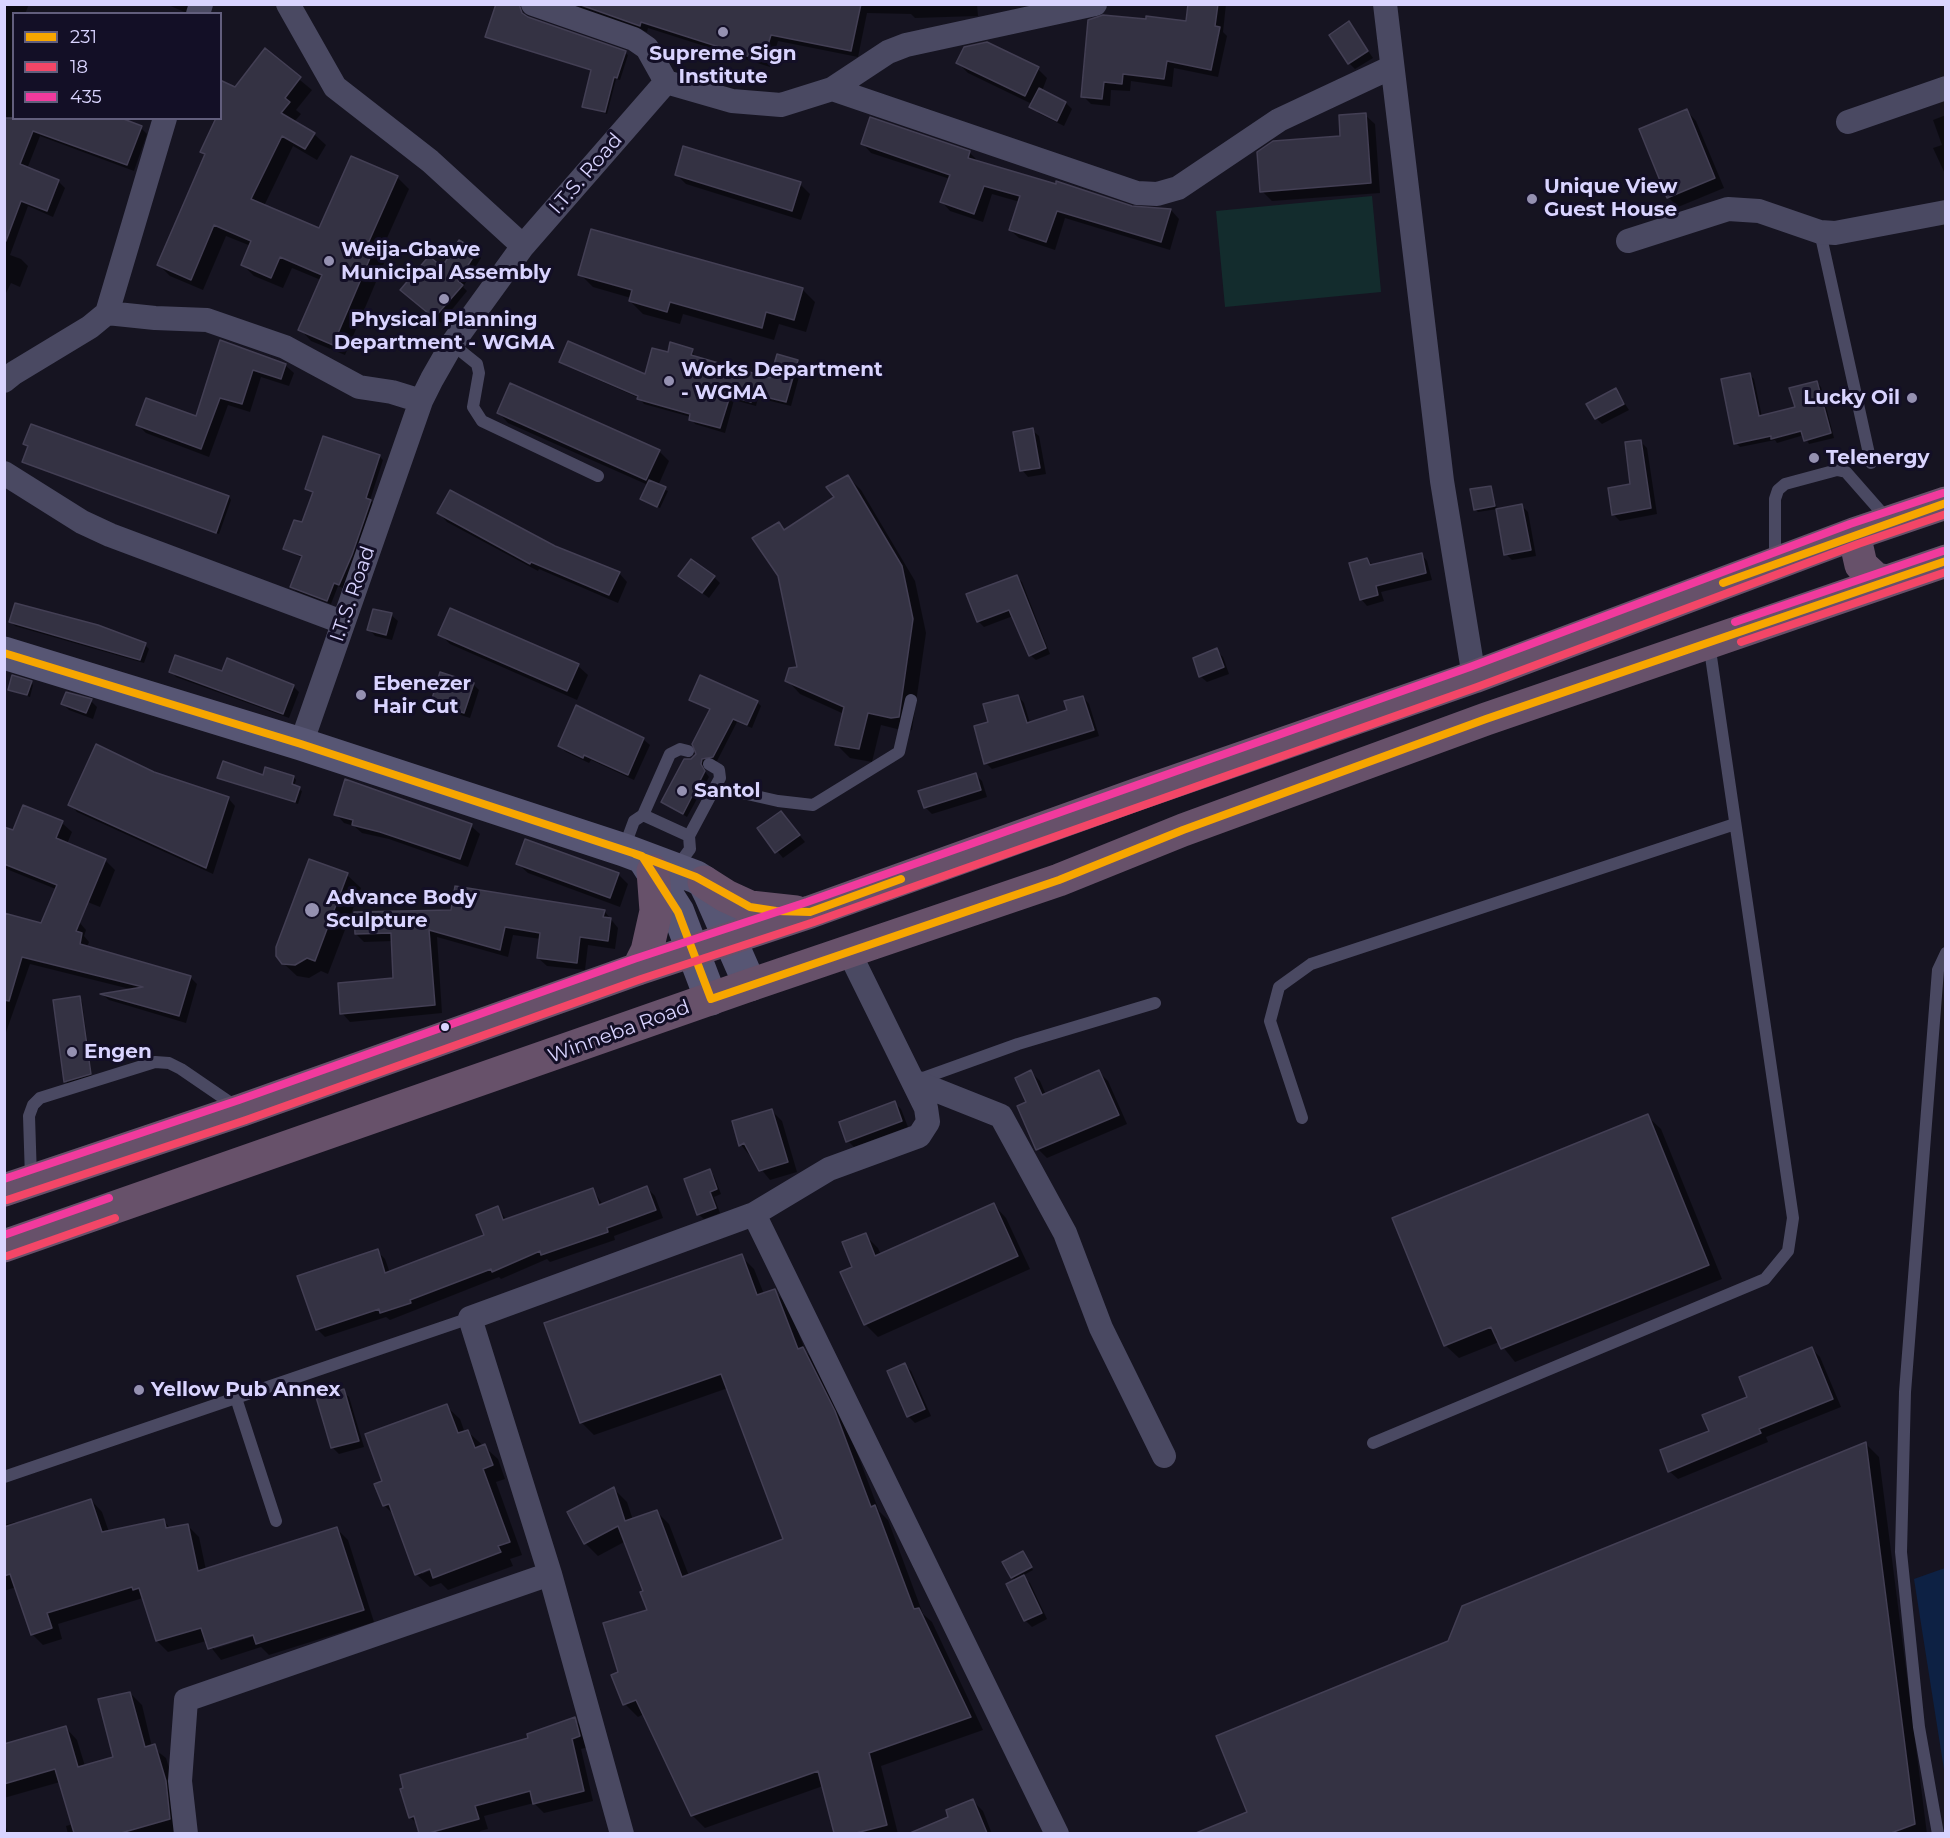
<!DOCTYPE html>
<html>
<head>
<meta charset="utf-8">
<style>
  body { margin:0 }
  #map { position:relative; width:1950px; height:1838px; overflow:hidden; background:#161421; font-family:Montserrat,sans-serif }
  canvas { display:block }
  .frame { position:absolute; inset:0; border:6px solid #d9d4ff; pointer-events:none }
  .legend { position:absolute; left:12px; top:12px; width:210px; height:108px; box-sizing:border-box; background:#130f26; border:2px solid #625e7d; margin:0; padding:8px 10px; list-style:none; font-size:18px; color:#d9d4ff }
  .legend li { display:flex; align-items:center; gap:12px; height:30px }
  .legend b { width:30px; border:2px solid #625e7d }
</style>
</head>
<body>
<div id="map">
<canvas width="1950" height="1838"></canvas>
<div class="frame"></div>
<ul class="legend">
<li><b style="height:8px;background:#f7a600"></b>231</li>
<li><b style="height:8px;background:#f34667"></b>18</li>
<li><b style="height:8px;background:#f13a9d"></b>435</li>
</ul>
</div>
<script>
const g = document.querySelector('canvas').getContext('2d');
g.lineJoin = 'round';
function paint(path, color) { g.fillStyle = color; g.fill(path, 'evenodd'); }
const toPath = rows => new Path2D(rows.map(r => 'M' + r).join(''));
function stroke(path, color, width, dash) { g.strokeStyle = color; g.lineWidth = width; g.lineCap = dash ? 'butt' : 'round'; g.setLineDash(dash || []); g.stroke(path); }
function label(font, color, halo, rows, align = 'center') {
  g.font = font + ' Montserrat,sans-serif'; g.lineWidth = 6; g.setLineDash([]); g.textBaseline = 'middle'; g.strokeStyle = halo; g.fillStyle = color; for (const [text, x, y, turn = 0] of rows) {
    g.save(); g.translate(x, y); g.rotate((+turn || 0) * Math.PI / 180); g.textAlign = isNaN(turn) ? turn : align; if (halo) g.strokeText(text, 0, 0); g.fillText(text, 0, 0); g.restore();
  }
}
paint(toPath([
  [1372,196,1381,292,1225,307,1216,211]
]), '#132c2d');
paint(toPath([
  [1945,1568,1946,1568,1945,1776,1914,1579]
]), '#0d2144');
paint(toPath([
  [4,4,29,4,25,14,14,14,14,118,124,118,123,121,141,128,147,134,134,171,40,136,27,169,58,181,65,188,53,217,28,206,10,255,21,259,28,266,20,287,11,283,4,297],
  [166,4,193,4,189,14],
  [568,4,977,4,978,16,915,18,911,14,867,13,858,57,778,41,770,67,648,28,647,32],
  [1189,4,1226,4,1223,32,1227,36,1218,77,1174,68,1172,87,1131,81,1130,91,1111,90,1110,106,1091,104,1083,96,1187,23],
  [1349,23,1373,58,1355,69,1349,63],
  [487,37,625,53,628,55,620,80,616,79,607,114,584,106,592,71],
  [265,51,312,90,296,110,301,114,294,122,314,134,326,145,317,160,293,146,264,206,320,230,397,177,409,189,378,258,384,263,345,355,311,341,300,329,321,280,292,268,283,288,254,276,243,265,251,246,226,236,203,290,170,276,159,265,206,156,202,152,235,88],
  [958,63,1038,69,1047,78,1042,91,1066,103,1072,109,1064,126,1038,113,1032,104,968,73],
  [1687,111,1696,121,1724,188,1678,207,1668,197],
  [1365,115,1375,124,1380,193,1272,201,1262,191,1342,137],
  [1946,115,1946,176,1933,148,1942,145,1933,120],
  [863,144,969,152,978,161,1132,208,1171,210,1179,219,1170,250,1065,218,1055,250,1019,238,1010,230,1020,202,992,194,983,222,950,211,942,202,950,179,871,153],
  [676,174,800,184,810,194,801,220,686,184],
  [476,252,481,258,463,287,467,291,441,323,408,295,442,269],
  [580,274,802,289,815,302,806,332,779,324,774,340,683,314,680,324,643,314,630,301,631,298,593,287],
  [221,342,285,365,294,373,289,386,261,377,250,412,228,405,209,457,146,433,137,424,197,418],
  [692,351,696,358,771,380,797,362,802,366,791,406,758,398,756,406,734,400,725,433,695,424,691,417,644,404,639,398,566,366,561,361,646,376,669,354],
  [1750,375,1754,379,1762,417,1797,408,1816,382,1821,387,1834,438,1809,444,1804,435,1777,443,1775,440,1740,447,1736,443],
  [1616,390,1629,410,1602,424,1596,418],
  [499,413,659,451,669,461,658,486,668,491,660,508,642,499,648,485,508,423],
  [31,426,229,497,231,500,219,534,27,464,24,462,29,447,25,444],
  [1032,430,1039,436,1046,474,1028,477,1022,470],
  [1640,441,1647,448,1657,514,1620,521,1613,514,1632,485],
  [379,456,383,460,370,500,375,505,343,588,338,586,331,604,296,591,292,587,302,558,285,549,302,524,314,493,307,488],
  [848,477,861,490,915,581,926,633,912,730,905,731,881,725,872,762,850,758,836,744,844,714,800,694,787,680,799,668,779,524,785,531,836,498],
  [1491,487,1497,509,1478,512,1475,509],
  [1522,506,1528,512,1536,556,1512,560,1506,554],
  [439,513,554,547,619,573,627,582,618,603,539,569,538,571,447,522],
  [1421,554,1427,561,1432,580,1381,592,1384,601,1367,606,1361,599,1367,559,1373,565],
  [680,576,714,577,720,583,709,598],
  [1016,577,1022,582,1050,654,1036,660,1030,655,1013,616,984,627,978,621],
  [391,615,398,621,392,640,375,636,369,629],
  [11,622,145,645,149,649,144,663,15,626],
  [440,634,578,666,588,675,577,700,450,644],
  [1216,650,1223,657,1229,674,1207,682,1200,676],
  [171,671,223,673,293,686,299,692,289,718,176,677],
  [31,682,33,685,30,697,10,689],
  [473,684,479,690,470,718,439,708,433,702],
  [1018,696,1024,703,1030,723,1069,711,1083,697,1089,704,1099,736,992,769,986,763,990,723],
  [691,699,757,702,761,706,752,728,737,722,717,761,706,763,704,770,709,777,687,817,663,802,698,754,710,710],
  [91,701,97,707,93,719,69,710,63,704],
  [643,739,650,745,634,780,591,760,589,763,566,752,559,746],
  [976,775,982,781,987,797,932,814,925,807],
  [294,777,296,780,294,787,302,791,298,804,219,778],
  [346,781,471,826,480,834,468,867,389,839,362,833,354,826,344,823,336,814],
  [228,798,235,806,213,874,77,812,70,804],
  [781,813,805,842,783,858,759,829],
  [62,823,72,832,67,844,105,860,115,870,100,907,4,868,4,839,14,832],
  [518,864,618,874,628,884,620,907,528,873],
  [347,875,361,888,328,974,321,971,309,978,297,976,283,963],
  [456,888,605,912,618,928,615,949,588,945,585,970,547,966,538,958,541,939,513,935,508,957,437,937,442,1013,350,1022,342,1013,395,979,393,941,364,942,356,934,452,911],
  [4,915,42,924,79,922,86,930,84,936,89,942,87,947,190,977,197,984,186,1023,109,1000,103,995,134,990,30,964,4,1038],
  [79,998,82,1001,92,1076,68,1084,66,1081],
  [1031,1072,1040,1081,1046,1095,1099,1072,1108,1081,1127,1124,1047,1158,1038,1149,1028,1103],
  [894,1102,901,1109,908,1127,854,1147,848,1141],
  [772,1111,782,1121,797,1172,770,1180,741,1145],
  [1647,1116,1661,1129,1722,1279,1515,1362,1499,1342,1459,1358,1445,1345],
  [709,1171,714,1176,721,1194,714,1197,720,1213,704,1219,698,1214],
  [647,1188,655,1196,663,1218,614,1236,615,1240,550,1262,547,1259,501,1279,499,1277,390,1320,386,1317,325,1337,317,1329,377,1251,385,1259,390,1273,486,1236,497,1208,507,1220,593,1190,603,1205],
  [994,1205,1006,1218,1030,1269,878,1337,865,1324,854,1267,865,1235,878,1248,881,1255],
  [741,1256,754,1269,764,1294,774,1291,787,1304,806,1352,816,1362,847,1426,879,1511,888,1520,923,1614,932,1622,983,1730,881,1766,898,1834,835,1834,823,1786,705,1828,692,1815,644,1714,638,1717,625,1704,619,1673,649,1611,645,1592,626,1541,598,1556,585,1543,614,1489,627,1502,633,1520,656,1511,669,1524,689,1576,785,1540,728,1388,594,1435,581,1422],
  [1812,1349,1820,1357,1841,1407,1766,1437,1768,1442,1678,1479,1669,1471,1749,1398],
  [905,1365,911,1371,931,1416,915,1423,908,1416],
  [343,1391,349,1397,364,1447,339,1454,333,1448,318,1398],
  [446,1406,460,1419,465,1433,468,1432,498,1459,505,1479,496,1482,522,1555,510,1559,513,1566,448,1590,441,1583,430,1587,416,1574,396,1517,384,1505,384,1481],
  [436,1565,437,1568,422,1574,422,1571],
  [1866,1444,1879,1457,1927,1834,1198,1834,1249,1813,1450,1642],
  [91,1500,102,1512,109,1532,163,1520,171,1529,187,1525,199,1537,206,1570,336,1528,348,1540,374,1622,269,1655,261,1647,221,1660,206,1641,168,1652,157,1641,143,1598,58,1624,62,1639,43,1645,32,1634,16,1587,4,1591,4,1525,15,1522,17,1524],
  [260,1631,261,1634,214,1649,214,1646],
  [1023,1553,1033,1570,1022,1576,1030,1583,1047,1619,1032,1627,1025,1620,1008,1584,1016,1581,1012,1577],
  [130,1693,142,1705,152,1747,166,1758,177,1794,181,1831,171,1834,68,1834,66,1826,73,1824,60,1782,4,1798,4,1745,66,1728,77,1740,85,1766,115,1758],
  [574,1719,584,1729,589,1747,581,1749,593,1801,544,1813,534,1803,484,1816,488,1829,480,1831,481,1834,421,1834,418,1825,410,1817,530,1739],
  [973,1801,983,1811,992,1834,911,1834,950,1818],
  [4,1821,8,1834,4,1834]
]), '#0007');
const building = toPath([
  [496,4,519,4,522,13,528,17,626,51,617,78,614,77,605,112,582,107,591,70,485,37,496,4],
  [578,4,861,4,851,51,771,35,763,61,641,22,640,26,578,4],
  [1188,4,1218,4,1215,26,1220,27,1211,70,1167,61,1164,79,1123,74,1122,84,1104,82,1102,99,1081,97,1088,20,1103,15,1146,19,1146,16,1186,21,1188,4],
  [1349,21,1368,51,1348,64,1329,35,1349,21],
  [987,42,1039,67,1025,96,956,63,964,47,987,42],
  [265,48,301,77,285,98,290,102,281,113,315,133,305,149,282,136,251,199,319,228,351,156,398,176,366,248,373,251,333,345,298,330,322,275,280,257,271,278,241,265,251,241,214,225,191,280,157,265,205,154,200,152,216,118,220,118,220,80,235,87,265,48],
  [1039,88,1066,102,1057,121,1029,107,1039,88],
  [1687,109,1715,178,1667,198,1639,129,1687,109],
  [1366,113,1371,183,1260,192,1257,152,1273,141,1340,136,1339,115,1366,113],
  [870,117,970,151,968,158,1056,184,1056,181,1132,206,1171,209,1161,242,1057,211,1046,242,1009,230,1020,196,984,186,974,214,940,202,950,175,861,144,870,117],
  [4,118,121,118,142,126,127,165,33,131,20,164,59,180,47,211,21,201,6,241,4,118],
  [683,146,801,182,792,211,675,175,683,146],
  [591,229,803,288,794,320,766,312,762,328,670,302,667,312,629,301,632,290,578,275,591,229],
  [459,240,477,251,458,281,463,285,434,318,400,290,429,256,442,267,459,240],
  [220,340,286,364,281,379,253,370,242,404,220,398,201,449,136,425,146,398,196,416,220,340],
  [568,341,645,374,652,348,668,352,670,342,693,349,691,355,770,378,777,354,798,360,786,402,753,394,751,402,730,396,720,428,689,420,690,414,637,399,638,396,559,362,568,341],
  [1750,373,1759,416,1795,407,1789,388,1817,381,1831,433,1804,441,1801,431,1771,439,1771,436,1734,444,1721,379,1750,373],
  [510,383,660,450,646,480,497,413,510,383],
  [1616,388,1624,404,1595,419,1586,404,1616,388],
  [31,424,229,496,216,533,22,462,28,446,23,444,31,424],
  [1033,428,1040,468,1020,471,1013,432,1033,428],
  [323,436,380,455,366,498,371,500,352,555,339,585,334,583,327,601,290,587,302,556,283,549,294,520,302,522,313,492,305,489,323,436],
  [1641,440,1651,508,1612,515,1608,488,1630,484,1625,442,1641,440],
  [848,475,902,566,913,619,899,717,891,718,868,713,859,749,835,745,844,707,785,681,789,668,797,667,778,576,752,538,779,522,784,530,834,497,826,487,848,475],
  [649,480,666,487,657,507,640,499,649,480],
  [1491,486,1495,506,1474,510,1470,489,1491,486],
  [450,490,555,546,620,572,609,595,531,562,530,564,437,513,450,490],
  [1522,504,1531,550,1504,555,1496,509,1522,504],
  [1422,553,1426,573,1376,586,1378,595,1360,600,1349,563,1367,558,1370,565,1422,553],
  [691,559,715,576,702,593,678,576,691,559],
  [1017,575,1046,648,1029,656,1009,610,977,622,966,594,1017,575],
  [15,603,98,625,146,643,140,660,9,622,15,603],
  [450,608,579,664,567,691,438,635,450,608],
  [373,609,392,613,386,635,367,630,373,609],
  [1217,648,1224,667,1199,677,1193,658,1217,648],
  [175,655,222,671,227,658,294,685,283,714,169,672,175,655],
  [440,672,474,683,464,713,431,702,440,672],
  [12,675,32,681,27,695,8,690,12,675],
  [700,675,758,701,747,725,733,719,713,757,702,759,701,764,705,771,683,814,661,802,684,759,691,759,696,754,692,744,710,709,689,700,700,675],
  [66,692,92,699,86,713,61,704,66,692],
  [1018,695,1027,723,1067,710,1064,701,1083,696,1094,730,984,764,974,726,988,722,983,704,1018,695],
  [576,705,644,738,628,775,584,755,583,758,558,746,576,705],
  [96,744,154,772,229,797,206,868,68,805,96,744],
  [223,761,263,775,265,767,294,776,292,784,300,787,295,802,217,778,223,761],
  [976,773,981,790,924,808,918,791,976,773],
  [345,779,472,824,460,859,380,832,352,825,353,820,334,815,345,779],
  [23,805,63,821,56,838,106,859,76,931,82,933,80,944,191,976,179,1016,100,994,143,987,22,957,9,1001,4,1000,4,913,41,923,57,885,4,864,4,827,13,830,23,805],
  [781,811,800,835,775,853,757,828,781,811],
  [525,839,619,873,610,898,516,864,525,839],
  [309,859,348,873,315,961,307,958,295,965,282,964,276,956,276,947,309,859],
  [455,886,605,910,603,917,611,918,608,941,580,937,577,963,537,958,540,933,505,927,500,950,429,930,435,1005,340,1014,338,983,393,978,391,933,355,934,354,912,451,910,455,886],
  [80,996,91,1074,64,1082,53,1000,80,996],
  [1031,1070,1042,1095,1099,1070,1119,1115,1036,1150,1017,1106,1026,1102,1015,1078,1031,1070],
  [895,1101,902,1121,846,1142,839,1122,895,1101],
  [772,1109,788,1162,759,1171,744,1143,739,1146,732,1121,772,1109],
  [1648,1114,1709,1265,1501,1349,1491,1327,1444,1346,1392,1218,1648,1114],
  [710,1169,717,1189,710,1192,716,1208,697,1215,684,1179,710,1169],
  [647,1186,656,1210,607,1228,608,1232,541,1255,540,1251,492,1272,491,1269,410,1300,411,1303,380,1313,379,1309,316,1330,297,1276,378,1249,385,1273,484,1235,476,1215,498,1206,503,1220,593,1188,599,1205,647,1186],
  [994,1203,1018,1256,864,1325,840,1272,852,1267,842,1242,866,1233,875,1256,994,1203],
  [742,1254,757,1295,775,1289,798,1349,803,1347,835,1411,871,1507,875,1505,914,1609,919,1608,971,1717,869,1753,887,1825,856,1833,834,1833,818,1771,691,1816,636,1700,623,1705,611,1675,618,1672,603,1623,647,1610,640,1592,643,1591,618,1526,584,1544,567,1512,614,1487,625,1521,657,1510,682,1577,783,1539,721,1374,580,1423,544,1323,742,1254],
  [1812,1347,1833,1399,1759,1429,1761,1433,1668,1472,1660,1450,1709,1431,1702,1415,1747,1397,1739,1377,1812,1347],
  [905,1363,925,1409,907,1417,887,1371,905,1363],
  [344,1389,359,1441,331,1448,316,1397,344,1389],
  [447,1404,458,1433,468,1430,475,1448,485,1444,493,1465,483,1469,510,1542,498,1546,501,1552,433,1578,430,1569,415,1575,389,1504,383,1506,374,1484,382,1481,365,1434,447,1404],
  [1866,1442,1915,1824,1891,1833,1196,1833,1247,1812,1216,1736,1448,1641,1462,1606,1866,1442],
  [91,1499,102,1532,164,1519,166,1528,188,1524,198,1571,337,1527,364,1610,256,1644,253,1635,208,1649,201,1628,156,1641,139,1588,133,1590,132,1587,47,1613,52,1628,31,1635,10,1574,4,1576,4,1527,91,1499],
  [1023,1551,1032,1567,1011,1578,1002,1562,1023,1551],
  [1024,1575,1042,1613,1024,1621,1006,1584,1024,1575],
  [130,1692,145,1747,155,1744,166,1781,170,1819,121,1833,74,1833,55,1769,4,1784,4,1744,66,1726,78,1767,113,1757,98,1699,130,1692],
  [575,1717,580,1736,572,1739,584,1791,533,1804,530,1791,475,1806,479,1819,429,1833,419,1833,414,1816,409,1818,400,1789,403,1788,400,1775,528,1738,527,1734,575,1717],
  [973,1799,987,1833,910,1833,948,1817,946,1810,973,1799]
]);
paint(building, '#343243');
stroke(building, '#433f54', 1.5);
stroke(toPath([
  [1820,232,1871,463],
  [452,344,477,364,479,373,473,407,482,421,598,476],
  [1775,562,1775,499,1778,490,1785,484,1837,470,1846,472,1889,521],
  [716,787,778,801,813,805,899,752,911,700],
  [643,815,670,754,680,749,688,751],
  [689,836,720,778,719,770,709,764],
  [624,848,634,821,643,815,689,836,690,849,676,868],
  [915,1081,1018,1044,1155,1003],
  [1302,1118,1270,1021,1279,987,1311,964,1735,824],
  [31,1178,29,1116,33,1105,40,1098,155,1062,169,1063,181,1069,238,1108],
  [236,1398,276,1521],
  [1373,1443,1765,1279,1788,1251,1793,1218,1709,643],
  [4,1477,470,1318],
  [1938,1834,1919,1727,1901,1552,1905,1392,1938,970,1946,953]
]), '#4a4962', 12);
stroke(toPath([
  [288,4,335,87,430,161,523,246],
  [533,4,634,39,647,48,666,82],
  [1385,4,1442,481,1474,677],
  [198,14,201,4],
  [832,89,1137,193,1157,194,1178,188,1279,120,1392,67],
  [1848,122,1946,88],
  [1628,241,1728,209,1759,211,1820,232,1835,233,1946,212],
  [107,313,155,318,207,320,285,347,359,387,392,392,421,401],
  [4,381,14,373,90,327,107,313,165,118],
  [4,473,82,522,110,535,342,622],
  [301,744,421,401,432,379,452,344,523,246,666,82,732,101,781,105,832,89,888,52,906,45,1095,4],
  [913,1081,1001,1116,1065,1233,1101,1328,1164,1456],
  [754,1214,1057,1834],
  [186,1834,180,1781,186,1700,550,1574],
  [622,1834,550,1574,470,1318,754,1214,829,1169,919,1136,928,1122,926,1108,849,952]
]), '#4a4962', 24);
stroke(toPath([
  [4,653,301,744,624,850,696,877,704,882,710,894,750,985],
  [646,862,678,912,711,999]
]), '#575674', 33);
stroke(toPath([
  [1854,534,1861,565,1876,579,1887,581],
  [704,882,726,896,750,907,796,912],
  [638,969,647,951,656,911,653,871],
  [4,1190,242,1110,638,969,810,912,1138,794,1474,677,1854,534,1946,503],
  [4,1246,750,985,1059,880,1183,830,1486,719,1946,561]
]), '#67516a', 33);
stroke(toPath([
  [1723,583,1946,503],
  [4,653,301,744,642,856,678,912,711,999,1059,880,1183,830,1486,719,1946,561],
  [635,854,696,877,750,907,776,911,810,912,901,879]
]), '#f7a600', 8);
stroke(toPath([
  [1741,642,1946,572],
  [7,1200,246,1120,641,979,814,922,1477,687,1858,544,1946,514],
  [7,1256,115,1218]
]), '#f34667', 8);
stroke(toPath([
  [1735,622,1943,551],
  [4,1179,239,1100,634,959,807,902,1470,667,1850,524,1943,493],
  [4,1235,109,1198]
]), '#f13a9d', 8);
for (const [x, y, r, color] of [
  [723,32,6,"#9591b1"],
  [1532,199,6,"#9591b1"],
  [329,261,6,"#9591b1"],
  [444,299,6,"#9591b1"],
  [669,381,6,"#9591b1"],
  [1912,398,6,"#9591b1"],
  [1814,458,6,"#9591b1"],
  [361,695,6,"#9591b1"],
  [682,791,6,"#9591b1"],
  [312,910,8,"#9591b1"],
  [445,1027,5,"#d9d4ff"],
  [72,1052,6,"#9591b1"],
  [139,1390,6,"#9591b1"]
]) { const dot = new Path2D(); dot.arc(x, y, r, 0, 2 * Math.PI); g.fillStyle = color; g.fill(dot); stroke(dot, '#130f26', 2); }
label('bold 20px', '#d9d4ff', '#130f26', [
  ["Supreme Sign",723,54,"center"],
  ["Institute",723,77,"center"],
  ["Unique View",1544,187],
  ["Guest House",1544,210],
  ["Weija-Gbawe",341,250],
  ["Municipal Assembly",341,273],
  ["Physical Planning",444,320,"center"],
  ["Department - WGMA",444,343,"center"],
  ["Works Department",681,370],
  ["- WGMA",681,393],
  ["Lucky Oil",1900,398,"right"],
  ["Telenergy",1826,458],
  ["Ebenezer",373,684],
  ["Hair Cut",373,707],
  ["Santol",694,791],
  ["Advance Body",326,898],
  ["Sculpture",326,921],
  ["Engen",84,1052],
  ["Yellow Pub Annex",151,1390]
], 'left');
label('20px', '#d9d4ff', '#130f26', [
  ["I.T.S. Road",586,174,-49],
  ["I.T.S. Road",353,594,-71],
  ["Winneba Road",619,1032,-20]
]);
</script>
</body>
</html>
